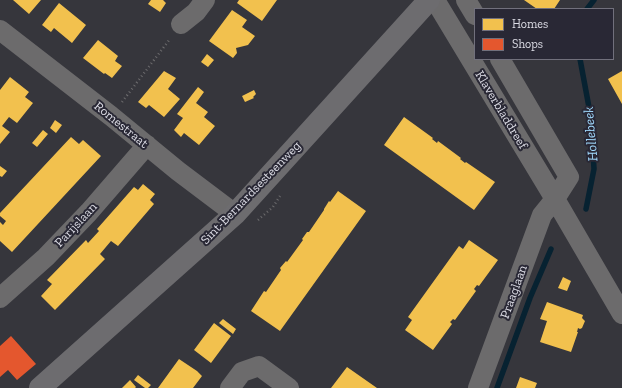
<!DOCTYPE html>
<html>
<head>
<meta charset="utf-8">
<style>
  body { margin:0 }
  #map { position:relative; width:622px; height:388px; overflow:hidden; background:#36363c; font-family:"Zilla Slab",serif }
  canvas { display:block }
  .legend { position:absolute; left:474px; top:8px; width:140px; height:52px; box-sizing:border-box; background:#292835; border:1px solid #71707c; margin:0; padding:5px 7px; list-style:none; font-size:12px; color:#dddde6 }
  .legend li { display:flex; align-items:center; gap:8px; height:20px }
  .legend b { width:20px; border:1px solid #71707c }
</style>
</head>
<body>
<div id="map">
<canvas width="622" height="388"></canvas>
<ul class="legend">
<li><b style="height:11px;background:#f2c14e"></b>Homes</li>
<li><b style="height:11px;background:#e4572e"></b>Shops</li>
</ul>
</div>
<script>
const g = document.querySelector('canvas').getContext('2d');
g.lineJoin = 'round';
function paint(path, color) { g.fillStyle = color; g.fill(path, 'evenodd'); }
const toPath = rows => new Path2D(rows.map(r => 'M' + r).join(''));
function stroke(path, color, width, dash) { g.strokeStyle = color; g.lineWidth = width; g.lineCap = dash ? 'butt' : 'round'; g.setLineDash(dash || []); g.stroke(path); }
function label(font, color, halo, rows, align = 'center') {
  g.font = font + ' "Zilla Slab",serif'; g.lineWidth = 4; g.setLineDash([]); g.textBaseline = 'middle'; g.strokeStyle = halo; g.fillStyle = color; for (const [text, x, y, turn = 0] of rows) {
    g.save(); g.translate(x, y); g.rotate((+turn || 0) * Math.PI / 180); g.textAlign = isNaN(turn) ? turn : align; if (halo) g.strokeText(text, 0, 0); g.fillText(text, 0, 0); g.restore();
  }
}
paint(toPath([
  [13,0,41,0,29,14],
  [151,0,163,0,166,3,160,12,148,4],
  [239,0,277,0,262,21,237,3],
  [524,0,560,0,554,9,537,9],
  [59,3,86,25,72,43,54,28,51,32,42,25],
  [232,10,247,20,242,27,255,36,248,45,236,48,237,53,233,58,209,41],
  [98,40,118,56,115,61,122,66,112,78,105,73,104,74,83,58],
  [207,54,214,60,208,67,201,62],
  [164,71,176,78,168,89,180,99,164,117,149,105,146,108,138,102],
  [622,71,622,104,608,79],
  [10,77,29,92,25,97,33,103,17,123,9,117,2,126,10,132,0,144,0,90],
  [198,87,204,92,196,103,208,112,204,117,215,126,199,145,184,133,181,137,174,130,183,118,177,114],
  [254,90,256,94,253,97,254,98,245,102,242,96],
  [404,117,433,138,432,139,437,143,438,141,461,158,460,159,465,163,466,162,495,182,474,210,384,145],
  [55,120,62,125,56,133,50,128],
  [43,130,48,134,37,147,32,143],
  [71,137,79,144,83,140,101,156,12,252,0,241,0,222,3,225,6,221,0,216,0,213],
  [0,166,7,171,2,177,0,176],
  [143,184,155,194,150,200,154,204,118,246,111,241,100,254,105,259,55,310,41,296,52,284,47,280,86,240,88,243,99,231,97,229,134,187,138,190],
  [338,191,366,211,280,331,251,311,264,291,266,292,281,270,280,268,286,261,287,262,303,240,302,239,307,232,309,232,324,210,324,209,329,201,330,202],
  [469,240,498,260,479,286,477,285,474,289,476,291,455,320,453,319,450,322,452,324,433,350,405,330,412,320,408,317,459,246,463,249],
  [563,277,571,281,567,291,558,288],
  [547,302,583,315,582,318,585,321,582,328,580,329,578,328,577,332,578,332,571,352,540,342,547,321,540,319],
  [223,319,236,329,233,334,219,323],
  [214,323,231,336,211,363,194,350],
  [179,359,197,371,202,376,193,388,158,388],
  [347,367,377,388,331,388],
  [138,375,151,385,148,388,145,388,134,380],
  [520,377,537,383,535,388,516,388],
  [130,380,136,387,135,388,122,388]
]), '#f2c14e');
paint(toPath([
  [11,336,36,364,17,380,8,370,0,377,0,346]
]), '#e4572e');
stroke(toPath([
  [587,9,594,0],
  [580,59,591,118,594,169,586,209],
  [497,388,530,298,551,249]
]), '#072231', 5.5);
stroke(toPath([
  [122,102,170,39],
  [258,220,273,207,280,196]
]), '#6d6c6e', 2.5, [1, 3]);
stroke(toPath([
  [435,0,555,199,622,314],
  [466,0,475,15],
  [181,24,196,12,205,0],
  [0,30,111,116,178,171,235,214],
  [0,298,46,257,89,212,147,145],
  [230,388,242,372,259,366,289,388],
  [478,388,542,215,555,199,569,177,500,59]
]), '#6c6b6c', 20);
stroke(toPath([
  [40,388,235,214,429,0]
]), '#6d6c6f', 22);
label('13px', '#dddde6', '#292835', [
  ["Klaverbladdreef",501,110,59],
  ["Romestraat",121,125,39],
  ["Sint-Bernardsesteenweg",251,193,-46],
  ["Parijslaan",76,225,-47],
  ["Praaglaan",514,292,-70]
]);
label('italic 14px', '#a2dbff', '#292835', [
  ["Hollebeek",591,134,-95]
]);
</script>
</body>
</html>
